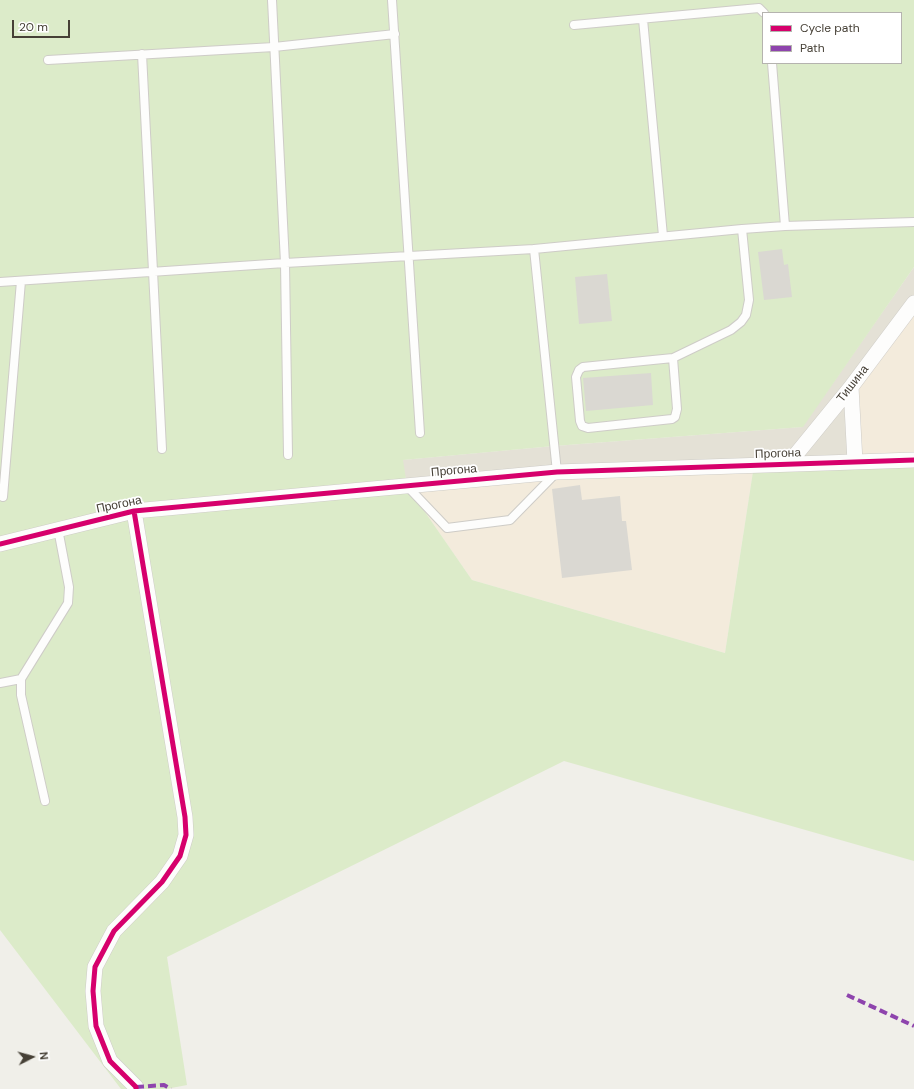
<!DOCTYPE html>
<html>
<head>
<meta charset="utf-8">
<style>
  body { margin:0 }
  #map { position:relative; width:914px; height:1089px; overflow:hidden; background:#f0efe9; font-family:"DM Sans",sans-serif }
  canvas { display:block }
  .legend { position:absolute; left:762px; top:12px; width:140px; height:52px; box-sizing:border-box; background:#fff; border:1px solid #b5b3af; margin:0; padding:5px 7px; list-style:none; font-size:12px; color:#464036 }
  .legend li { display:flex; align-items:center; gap:8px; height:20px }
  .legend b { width:20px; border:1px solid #b5b3af }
  .north { position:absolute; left:12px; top:1037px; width:40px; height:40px; -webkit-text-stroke:3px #fff; paint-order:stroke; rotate:84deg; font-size:11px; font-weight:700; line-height:16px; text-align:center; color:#464036 }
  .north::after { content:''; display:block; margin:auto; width:14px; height:18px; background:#464036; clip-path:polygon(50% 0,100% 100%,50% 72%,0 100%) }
  .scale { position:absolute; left:12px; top:20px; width:58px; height:18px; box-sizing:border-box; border:2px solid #464036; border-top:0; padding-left:5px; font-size:12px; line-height:14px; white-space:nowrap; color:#464036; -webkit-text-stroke:3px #fff; paint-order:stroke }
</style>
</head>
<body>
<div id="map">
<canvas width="914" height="1089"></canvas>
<ul class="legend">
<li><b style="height:5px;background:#d6006c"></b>Cycle path</li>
<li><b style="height:5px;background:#8e44ad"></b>Path</li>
</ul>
<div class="north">N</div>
<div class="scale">20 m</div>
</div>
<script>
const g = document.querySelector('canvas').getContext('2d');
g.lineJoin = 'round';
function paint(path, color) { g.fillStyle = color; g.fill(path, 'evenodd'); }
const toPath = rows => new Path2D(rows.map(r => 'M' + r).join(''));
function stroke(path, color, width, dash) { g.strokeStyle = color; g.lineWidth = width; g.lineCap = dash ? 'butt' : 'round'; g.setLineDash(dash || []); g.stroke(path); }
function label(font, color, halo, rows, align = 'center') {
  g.font = font + ' "DM Sans",sans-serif'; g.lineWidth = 3.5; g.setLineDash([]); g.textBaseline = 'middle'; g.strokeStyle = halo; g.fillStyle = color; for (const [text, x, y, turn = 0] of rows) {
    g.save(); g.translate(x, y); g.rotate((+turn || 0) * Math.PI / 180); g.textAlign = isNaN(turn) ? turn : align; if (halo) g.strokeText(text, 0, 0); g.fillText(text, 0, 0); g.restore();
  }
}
paint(toPath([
  [914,267,914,303,855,462,407,486,402,460,554,446,802,427]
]), '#e4e1d6');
paint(toPath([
  [914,303,914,460,855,462,851,387],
  [754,465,725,653,472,580,407,486]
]), '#f3ebdc');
paint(toPath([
  [0,0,914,0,914,267,803,427,554,446,403,460,407,486,472,580,725,653,754,465,914,460,914,861,564,761,167,957,187,1085,166,1089,121,1089,0,930],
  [763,13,901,13,901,63,763,63]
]), '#dcebc9');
paint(toPath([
  [782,249,784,265,788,264,792,297,764,300,758,252],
  [607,274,612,321,579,324,575,277],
  [651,373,653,405,586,411,583,378],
  [580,485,582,500,620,496,622,521,626,521,632,570,562,578,552,489]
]), '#dad8d2');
const lane = toPath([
  [272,0,285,263,288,455],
  [392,0,420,433],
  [643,19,663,236],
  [574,25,759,8,764,13],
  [142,54,162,449],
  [48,60,274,47,395,34],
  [772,63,785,226],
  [742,229,785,226,914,222],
  [0,282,285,263,534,249],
  [407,486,447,528,510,520,557,472,534,249,742,229,749,300,746,315,741,322,731,330,673,358,583,367,579,370,576,377,580,421,582,426,588,428,672,419,675,417,677,409,673,358],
  [3,497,21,281],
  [0,683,21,679],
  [45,801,21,695,21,679,68,603,69,587,58,529]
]);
const street = toPath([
  [851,387,855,462],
  [789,463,851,387,914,303],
  [134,511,185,817,186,835,180,856,162,882,114,931,95,967,93,991,96,1026,110,1061,136,1087,136,1089],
  [0,544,134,511,557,472,914,460]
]);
stroke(lane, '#ceccc7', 10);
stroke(street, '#ceccc7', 16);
stroke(lane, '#fdfdfc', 8);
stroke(street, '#fdfdfc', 15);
stroke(toPath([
  [847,995,914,1026],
  [136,1087,164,1085,171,1089]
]), '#8e44ad', 4, [8, 4]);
stroke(toPath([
  [134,511,185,817,186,835,180,856,162,882,114,931,95,967,93,991,96,1026,110,1061,136,1087,136,1089],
  [0,544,134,511,557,472,914,460]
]), '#d6006c', 5);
label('12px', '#464036', '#fff', [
  ["Тишина",853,384,-52],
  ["Прогона",778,454,-2],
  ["Прогона",454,471,-5],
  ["Прогона",119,505,-12]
]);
</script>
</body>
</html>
